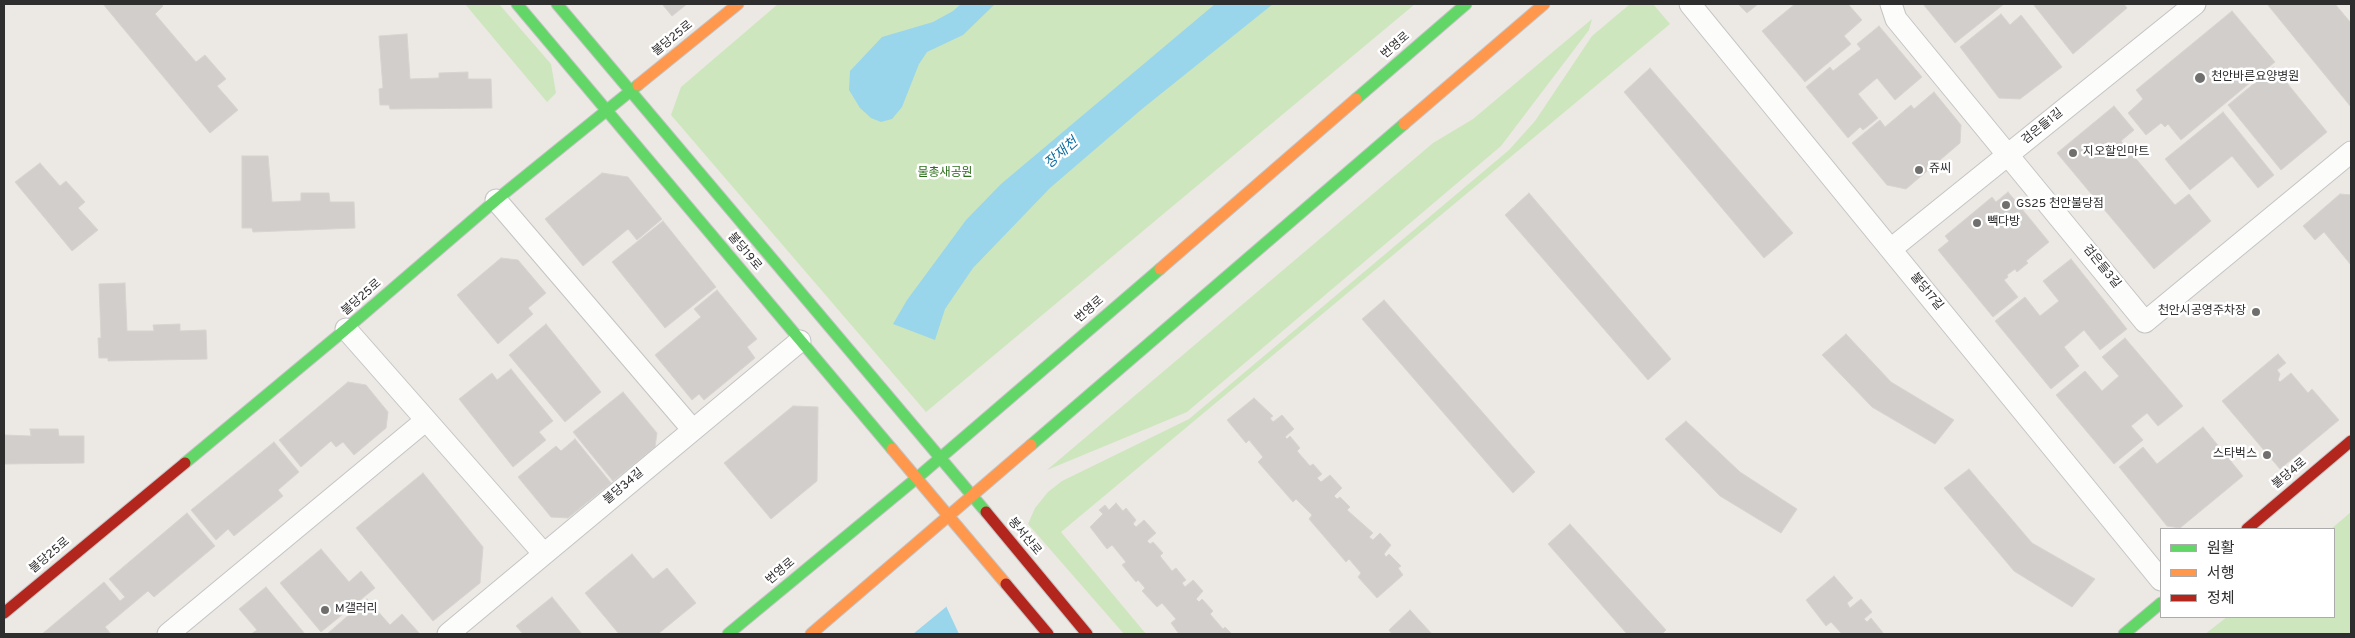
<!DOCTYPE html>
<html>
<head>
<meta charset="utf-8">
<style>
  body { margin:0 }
  #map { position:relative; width:2355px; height:638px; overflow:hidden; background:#ece8e4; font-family:Overpass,"Noto Sans KR",sans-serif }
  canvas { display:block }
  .frame { position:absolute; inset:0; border:5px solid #2e2e2e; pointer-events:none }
  .legend { position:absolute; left:2160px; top:528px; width:175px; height:90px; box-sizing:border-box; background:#fff; border:1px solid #ababab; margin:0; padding:6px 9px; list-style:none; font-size:15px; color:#2e2e2e }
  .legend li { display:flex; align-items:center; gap:10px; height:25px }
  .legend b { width:25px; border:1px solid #ababab }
</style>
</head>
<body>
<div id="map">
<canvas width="2355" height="638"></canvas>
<div class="frame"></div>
<ul class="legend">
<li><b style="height:6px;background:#63d668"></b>원활</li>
<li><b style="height:6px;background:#ff974d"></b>서행</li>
<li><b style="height:6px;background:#b3261e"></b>정체</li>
</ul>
</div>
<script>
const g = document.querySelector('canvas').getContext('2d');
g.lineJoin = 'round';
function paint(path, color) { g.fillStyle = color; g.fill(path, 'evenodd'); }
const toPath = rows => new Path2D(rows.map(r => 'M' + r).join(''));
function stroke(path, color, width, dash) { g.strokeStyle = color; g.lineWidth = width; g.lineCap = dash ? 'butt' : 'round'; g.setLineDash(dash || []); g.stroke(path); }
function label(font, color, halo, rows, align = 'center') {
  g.font = font + ' Overpass,"Noto Sans KR",sans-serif'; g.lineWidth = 5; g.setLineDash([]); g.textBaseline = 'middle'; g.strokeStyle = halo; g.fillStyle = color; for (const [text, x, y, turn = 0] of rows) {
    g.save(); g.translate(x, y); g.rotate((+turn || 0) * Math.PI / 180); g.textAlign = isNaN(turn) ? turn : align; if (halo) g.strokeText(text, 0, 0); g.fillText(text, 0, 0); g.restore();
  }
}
paint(toPath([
  [465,4,499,4,551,64,556,93,547,102],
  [778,4,1415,4,926,412,671,115,681,87],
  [1630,4,1653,4,1670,24,1061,532,1146,634,1124,634,1028,524,1035,508,1048,492,1062,481,1189,419,1509,150,1535,121,1592,36],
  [1592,19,1589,30,1501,146,1187,412,1047,470,1433,143,1473,119],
  [2351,512,2351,634,2205,634,2227,617,2334,617,2334,529,2331,529]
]), '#cee6be');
paint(toPath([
  [961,4,995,4,963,35,927,52,919,64,902,107,892,119,881,122,871,118,860,108,849,90,850,71,882,37,933,22,953,11],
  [1215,4,1273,4,1142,109,1050,188,973,268,945,309,935,340,893,324,907,300,966,220,1001,184],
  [946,606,959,634,913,634,946,607]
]), '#99d6ec');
const building = toPath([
  [103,4,161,4,163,6,155,14,196,62,205,55,226,79,217,86,238,110,210,133,103,4],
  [662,4,687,4,672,16,662,4],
  [1738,4,1758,4,1747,13,1738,4],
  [1795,4,1848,4,1862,20,1844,36,1851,44,1805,82,1762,31,1795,4],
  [1923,4,2004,4,1955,43,1923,4],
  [2033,4,2124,4,2127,8,2073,54,2033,4],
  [2267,4,2335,4,2351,23,2351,107,2267,4],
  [2232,11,2275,62,2181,140,2168,124,2165,127,2161,123,2146,135,2128,113,2143,99,2136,90,2232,11],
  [2001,14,2010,25,2021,15,2062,67,2020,99,1999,98,1960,47,2001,14],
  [1879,26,1922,77,1895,100,1877,78,1858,94,1878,118,1863,130,1860,127,1848,138,1806,87,1830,67,1833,71,1861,49,1857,44,1879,26],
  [407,34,410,79,439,78,439,73,468,72,468,79,491,79,492,108,390,109,389,105,380,105,379,89,383,88,379,36,407,34],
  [2274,67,2327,132,2281,170,2228,105,2274,67],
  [1650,68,1793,233,1764,258,1624,92,1650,68],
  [1934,92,1961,125,1960,143,1906,189,1887,185,1852,143,1880,120,1885,127,1911,105,1914,109,1934,92],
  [2114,106,2134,130,2121,141,2175,205,2189,194,2211,221,2154,269,2057,153,2114,106],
  [2223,112,2274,175,2258,188,2232,156,2190,190,2165,159,2223,112],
  [242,156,268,156,272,202,301,201,301,193,329,193,330,202,354,202,355,228,253,232,252,228,242,228,242,156],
  [40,163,60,186,66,181,85,202,78,208,98,230,72,251,15,182,40,163],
  [602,173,628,177,662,219,637,240,628,229,583,266,545,219,602,173],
  [2008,192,2049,242,2026,261,2028,263,2017,272,2015,269,2007,275,2008,277,2004,280,2018,297,1993,317,1938,250,1949,241,1945,236,1992,197,1996,202,2008,192],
  [1529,193,1671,359,1648,380,1505,215,1529,193],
  [2340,194,2351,195,2351,265,2324,232,2315,240,2303,226,2340,194],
  [663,221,716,287,665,328,612,262,663,221],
  [501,258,518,260,546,293,528,308,533,314,498,344,457,295,501,258],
  [2071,259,2127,329,2100,350,2084,330,2064,347,2079,366,2051,389,1995,321,2025,297,2040,316,2059,301,2043,281,2071,259],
  [125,283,127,331,154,331,153,325,180,324,180,331,206,330,207,359,108,361,108,358,99,358,98,338,101,338,99,284,125,283],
  [717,290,757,339,747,347,755,358,704,400,699,394,692,400,655,355,701,317,694,309,717,290],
  [1384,300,1535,472,1513,493,1362,319,1384,300],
  [546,324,601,392,565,422,509,355,546,324],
  [1846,334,1891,382,1954,420,1935,444,1872,407,1822,355,1846,334],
  [2125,338,2183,406,2158,426,2147,413,2131,426,2143,440,2114,464,2056,395,2085,371,2102,391,2119,376,2102,357,2125,338],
  [2278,354,2286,363,2277,370,2280,374,2278,380,2280,382,2291,373,2308,393,2312,389,2339,420,2280,469,2222,401,2278,354],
  [511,369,553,421,539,432,546,440,513,467,459,399,492,373,497,380,511,369],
  [348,382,366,385,388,412,386,428,354,455,343,442,336,447,331,441,301,467,279,440,348,382],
  [623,392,657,433,655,447,613,481,573,432,623,392],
  [1254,398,1273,416,1270,418,1273,422,1282,415,1294,429,1285,437,1287,439,1290,436,1300,448,1297,451,1310,466,1313,464,1322,474,1317,478,1321,482,1330,475,1342,488,1334,496,1337,499,1340,497,1350,507,1347,510,1373,533,1369,537,1373,540,1380,533,1391,545,1384,554,1386,557,1389,554,1401,566,1398,568,1403,575,1377,598,1358,577,1361,573,1349,559,1346,562,1309,519,1312,515,1296,499,1293,502,1258,462,1263,457,1249,440,1246,443,1227,420,1254,398],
  [793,406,818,407,817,481,771,519,724,463,793,406],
  [1686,421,1740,472,1797,509,1781,533,1720,496,1665,439,1686,421],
  [2203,427,2243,476,2180,528,2167,526,2119,467,2143,447,2157,464,2203,427],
  [30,429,58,429,59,436,84,436,84,463,4,464,4,435,31,436,30,429],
  [575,439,611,483,568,518,551,517,518,477,556,446,561,451,575,439],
  [274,442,299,472,278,490,283,496,234,536,228,529,216,540,191,510,274,442],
  [1969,469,2032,543,2095,579,2072,607,2014,571,1944,488,1969,469],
  [423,473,483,547,480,583,433,621,356,528,423,473],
  [1116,503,1123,511,1126,508,1136,520,1133,524,1136,527,1144,520,1156,533,1147,541,1150,544,1153,542,1163,553,1160,556,1172,571,1176,568,1186,580,1182,583,1185,587,1193,580,1203,591,1196,599,1199,602,1202,599,1213,611,1210,614,1223,629,1225,627,1232,634,1179,634,1171,623,1176,619,1162,603,1157,607,1142,591,1145,588,1138,580,1136,582,1122,565,1126,562,1112,545,1107,549,1090,527,1103,514,1099,510,1105,505,1109,510,1116,503],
  [187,513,215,546,154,597,148,591,105,627,111,634,42,634,104,582,120,601,125,597,109,579,187,513],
  [1570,524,1666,630,1662,634,1627,634,1548,544,1570,524],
  [321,549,349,582,361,571,375,588,321,632,280,583,321,549],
  [632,554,653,579,667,568,696,603,658,634,619,634,585,593,632,554],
  [1834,576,1853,598,1847,603,1850,608,1861,599,1872,612,1864,619,1867,622,1871,618,1884,634,1842,634,1831,622,1826,626,1806,600,1834,576],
  [266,587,305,634,251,634,257,630,239,609,266,587],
  [552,597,582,634,523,634,516,626,552,597],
  [367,599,390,625,402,614,420,634,327,634,367,599],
  [1410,610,1432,634,1392,634,1389,630,1410,610]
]);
paint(building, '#d1cecb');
stroke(building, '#d7d4d0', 1);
const street = toPath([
  [1690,4,2161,580],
  [1891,4,1896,19,2145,322,2351,152],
  [496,200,693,430],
  [1891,249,2195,4],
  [346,329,544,554],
  [168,634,425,421],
  [448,634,800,341]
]);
const fast = toPath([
  [517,4,892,449],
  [557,4,986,512],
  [1356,99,1466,4],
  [1031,445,1404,124],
  [185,463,346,329,496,200,638,85],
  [728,634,918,477,1160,269],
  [2124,634,2161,603]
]);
const slow = toPath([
  [638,85,738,4],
  [1404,124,1544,4],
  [1160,269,1356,99],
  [892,449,1006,584],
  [811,634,1031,445]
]);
const jam = toPath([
  [986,512,1087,634],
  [2247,529,2351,441],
  [1006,584,1048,634],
  [4,613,185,463]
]);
stroke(street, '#c5c4c5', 23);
stroke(fast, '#c5c4c5', 13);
stroke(slow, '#c5c4c5', 13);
stroke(jam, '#c5c4c5', 13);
stroke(street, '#fcfcfb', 21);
stroke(fast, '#63d668', 11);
stroke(slow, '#ff974d', 11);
stroke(jam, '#b3261e', 11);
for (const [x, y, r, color] of [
  [2200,78,6,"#706f6e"],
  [2073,153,5,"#706f6e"],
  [1919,170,5,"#706f6e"],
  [2006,205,5,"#706f6e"],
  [1977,223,5,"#706f6e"],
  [2256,312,5,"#706f6e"],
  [2267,455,5,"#706f6e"],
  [325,610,5,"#706f6e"]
]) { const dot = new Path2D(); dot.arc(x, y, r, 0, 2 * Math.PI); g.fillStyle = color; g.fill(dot); stroke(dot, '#fff', 2); }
label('12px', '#2e2e2e', '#fff', [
  ["불당25로",673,39,-39],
  ["번영로",1396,46,-41],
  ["검은들1길",2043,127,-39],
  ["불당19로",744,252,50],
  ["검은들3길",2101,267,51],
  ["불당17길",1926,292,51],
  ["불당25로",362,298,-41],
  ["번영로",1090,310,-41],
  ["불당4로",2290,474,-40],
  ["불당34길",624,487,-40],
  ["봉서산로",1024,537,50],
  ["불당25로",50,556,-40],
  ["번영로",781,572,-40]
]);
label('12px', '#2e2e2e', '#fff', [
  ["천안바른요양병원",2211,78],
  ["지오할인마트",2083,153],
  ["쥬씨",1929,170],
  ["GS25 천안불당점",2016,205],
  ["빽다방",1987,223],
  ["천안시공영주차장",2246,312,"right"],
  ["스타벅스",2257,455,"right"],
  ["M갤러리",335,610]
], 'left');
label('12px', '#2c6e1b', '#fff', [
  ["물총새공원",945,174]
]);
label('italic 14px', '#0d6fa3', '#fff', [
  ["장재천",1062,154,-41]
]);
</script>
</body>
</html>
